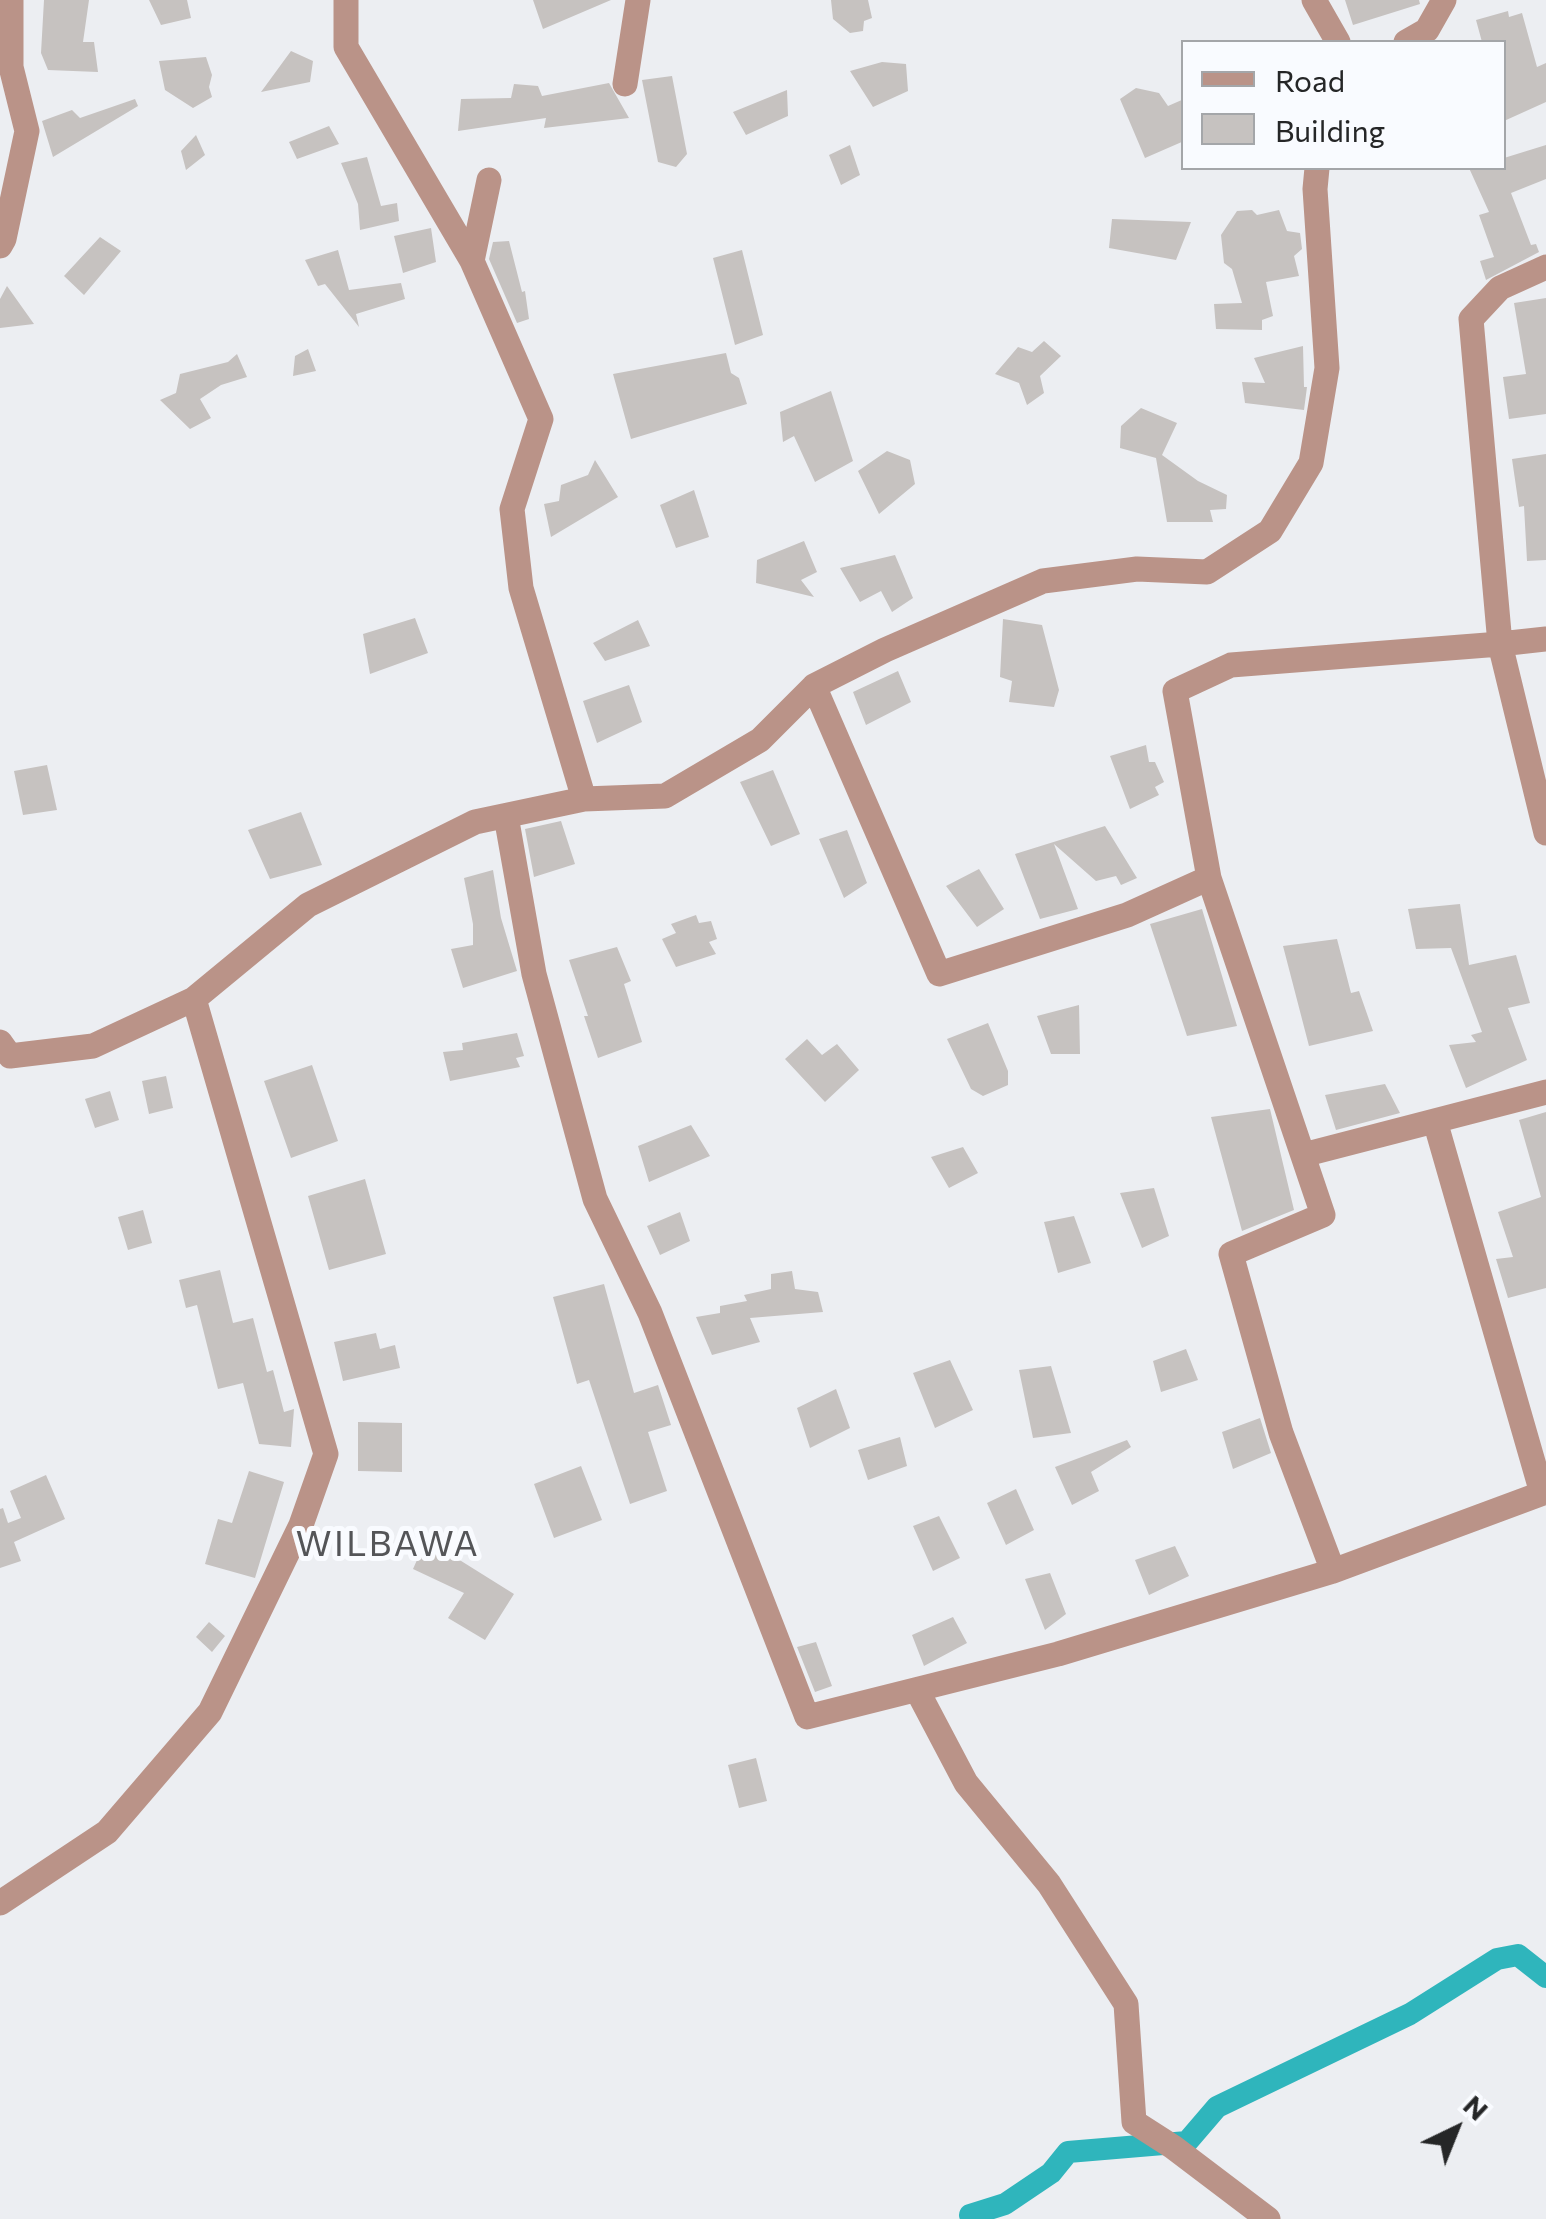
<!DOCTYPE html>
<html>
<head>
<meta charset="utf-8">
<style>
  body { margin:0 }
  #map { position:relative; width:1546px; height:2219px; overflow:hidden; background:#eceef2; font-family:Commissioner,sans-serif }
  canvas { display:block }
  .legend { position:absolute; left:1181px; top:40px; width:325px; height:130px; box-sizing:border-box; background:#f9fbff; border:2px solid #a4a6a9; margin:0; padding:12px 18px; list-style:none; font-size:30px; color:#252627 }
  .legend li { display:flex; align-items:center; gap:20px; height:50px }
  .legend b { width:50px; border:2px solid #a4a6a9 }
  .north { position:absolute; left:1406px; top:2079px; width:100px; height:100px; -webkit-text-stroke:8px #f9fbff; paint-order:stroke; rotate:43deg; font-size:28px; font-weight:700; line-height:40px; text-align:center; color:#252627 }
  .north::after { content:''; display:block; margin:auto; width:35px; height:45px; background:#252627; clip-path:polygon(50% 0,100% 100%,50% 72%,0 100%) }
</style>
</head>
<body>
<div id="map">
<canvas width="1546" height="2219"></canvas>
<ul class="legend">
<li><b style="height:12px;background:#ba9388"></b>Road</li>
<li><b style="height:28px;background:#c6c2c0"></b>Building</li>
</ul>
<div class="north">N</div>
</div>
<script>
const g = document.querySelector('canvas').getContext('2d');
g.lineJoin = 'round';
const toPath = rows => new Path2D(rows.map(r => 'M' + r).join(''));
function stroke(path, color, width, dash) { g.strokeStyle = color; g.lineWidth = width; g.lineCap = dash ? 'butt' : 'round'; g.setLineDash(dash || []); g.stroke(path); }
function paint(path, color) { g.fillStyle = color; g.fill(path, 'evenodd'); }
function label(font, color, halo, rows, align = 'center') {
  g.font = font + ' Commissioner,sans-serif'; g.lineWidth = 10; g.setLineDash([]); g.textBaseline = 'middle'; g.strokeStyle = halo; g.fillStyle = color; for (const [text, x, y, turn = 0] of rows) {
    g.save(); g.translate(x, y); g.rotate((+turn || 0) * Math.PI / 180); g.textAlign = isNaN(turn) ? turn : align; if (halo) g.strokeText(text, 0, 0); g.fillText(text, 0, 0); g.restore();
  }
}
stroke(toPath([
  [970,2215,1005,2204,1051,2173,1068,2152,1187,2142,1217,2107,1410,2014,1497,1959,1518,1955,1546,1977]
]), '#2fb5bc', 22);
paint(toPath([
  [44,0,89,0,83,42,94,42,98,72,48,70,41,53],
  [149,0,187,0,191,18,161,25],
  [533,0,611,0,543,29],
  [831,0,868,0,872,18,864,21,863,31,850,33,833,19],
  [1345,0,1419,0,1420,4,1353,25],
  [1508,11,1509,17,1522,13,1537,67,1546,63,1546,102,1504,121,1504,42,1482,42,1476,20],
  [291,51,313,61,310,82,261,92],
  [206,57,212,75,209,87,212,97,193,108,165,90,159,61],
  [882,62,906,64,908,91,873,107,850,71],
  [672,76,687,154,676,167,658,162,642,80],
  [609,83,629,118,544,128,546,118,458,131,461,99,511,98,514,84,538,86,542,96],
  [1136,88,1159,93,1168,106,1184,99,1184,141,1145,158,1120,99],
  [787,90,788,116,746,135,733,112],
  [135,99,138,106,53,157,42,121,72,110,80,118],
  [329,126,339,144,297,159,289,142],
  [196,135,205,155,186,170,181,151],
  [850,145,860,175,841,185,829,155],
  [1546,145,1546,179,1511,193,1531,245,1536,244,1539,252,1486,280,1480,261,1494,257,1479,215,1489,212,1469,168,1504,168,1504,158],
  [367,157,381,206,397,203,399,221,360,230,358,204,341,163],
  [1252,210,1257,215,1279,210,1287,231,1300,233,1302,249,1294,256,1299,276,1266,282,1273,316,1262,320,1262,330,1216,329,1214,304,1242,303,1232,269,1224,263,1221,235,1237,211],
  [1112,219,1191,222,1176,260,1109,248],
  [431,228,436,262,403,273,394,236],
  [100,237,121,251,84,295,64,276],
  [509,241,522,292,525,291,529,319,517,323,489,259,493,242],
  [338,250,349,290,401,283,405,299,356,314,359,327,325,284,318,286,305,260],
  [742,250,763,335,735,345,713,258],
  [7,286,34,324,0,328,0,299],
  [1546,298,1546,414,1509,419,1503,377,1526,374,1514,303],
  [1044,341,1061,356,1040,376,1044,393,1027,405,1019,383,995,374,1018,347,1032,352],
  [1303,346,1304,387,1307,387,1304,410,1245,403,1242,382,1265,383,1254,358],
  [308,349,316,371,293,376,295,356],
  [726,353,731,373,739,378,747,404,631,439,613,374],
  [237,354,247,377,221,385,200,399,211,418,190,429,160,400,176,393,180,374,228,362],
  [831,391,853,461,815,482,794,436,783,442,780,412],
  [1141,408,1177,423,1162,455,1198,481,1227,495,1226,509,1210,510,1213,522,1167,522,1156,458,1120,448,1121,426],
  [887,451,910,460,915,484,879,514,858,471],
  [1546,454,1546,560,1527,561,1524,506,1519,507,1512,459],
  [595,460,618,497,551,537,544,504,559,501,561,485,588,475],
  [694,490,709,537,676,548,660,505],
  [804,541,817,572,801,580,814,597,756,583,757,560],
  [895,555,913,598,892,612,881,591,860,602,840,568],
  [415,618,428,653,370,674,363,634],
  [1003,619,1042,625,1059,690,1054,707,1009,702,1012,681,1000,677],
  [638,620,650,646,605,661,593,643],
  [898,671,911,702,866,725,853,692],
  [629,685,642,722,597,743,583,701],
  [1146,745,1149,762,1155,762,1164,782,1155,787,1159,795,1130,809,1110,756],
  [47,765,57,810,23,815,14,771],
  [773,770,800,834,771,846,740,782],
  [301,812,322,865,270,879,248,830],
  [561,821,575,864,534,877,525,829],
  [1105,826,1137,878,1121,885,1116,876,1096,881,1054,844,1078,909,1040,919,1015,854],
  [847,830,867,883,844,898,819,839],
  [979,869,1004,909,977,927,946,886],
  [493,870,501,918,517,971,463,988,451,949,473,945,473,924,464,878],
  [1460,904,1469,965,1516,955,1530,1003,1508,1008,1527,1060,1466,1088,1449,1045,1476,1042,1471,1035,1482,1032,1451,948,1416,949,1408,909],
  [1202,909,1237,1026,1187,1036,1150,924],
  [696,915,699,923,711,921,717,939,709,942,716,954,676,967,662,939,676,933,671,924],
  [1337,939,1351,993,1359,991,1373,1031,1309,1046,1283,946],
  [617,947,631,981,624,984,642,1042,598,1058,584,1016,588,1016,569,960],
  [1079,1005,1080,1054,1051,1054,1037,1016],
  [988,1023,1008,1071,1008,1085,983,1096,971,1089,947,1039],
  [517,1033,524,1056,516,1058,520,1067,450,1081,443,1052,463,1050,462,1043],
  [807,1039,822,1055,837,1044,859,1070,825,1102,785,1059],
  [312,1065,338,1141,291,1158,264,1081],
  [166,1076,173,1108,149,1114,142,1081],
  [1385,1084,1400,1113,1336,1130,1325,1095],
  [110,1091,119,1120,95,1128,85,1099],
  [1270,1109,1294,1210,1242,1231,1211,1117],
  [1546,1112,1546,1288,1508,1298,1496,1259,1513,1257,1498,1212,1541,1197,1519,1120],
  [691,1125,710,1156,649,1182,638,1146],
  [963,1147,978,1173,949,1188,931,1157],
  [365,1179,386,1254,329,1270,308,1196],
  [1154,1188,1169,1236,1142,1248,1120,1193],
  [143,1210,152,1243,128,1250,118,1217],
  [680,1212,690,1241,660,1255,647,1226],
  [1074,1216,1091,1263,1058,1273,1044,1222],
  [220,1270,233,1323,253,1318,267,1372,273,1370,284,1412,294,1409,291,1447,259,1444,243,1383,218,1389,197,1305,186,1308,179,1280],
  [792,1271,795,1289,818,1292,823,1312,750,1318,760,1342,712,1355,696,1317,720,1313,720,1306,747,1301,744,1295,771,1289,771,1274],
  [604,1284,634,1393,658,1385,671,1425,648,1432,667,1491,630,1504,589,1380,577,1384,553,1297],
  [376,1333,380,1349,395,1345,400,1368,343,1381,334,1342],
  [1186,1349,1198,1380,1161,1392,1153,1361],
  [950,1360,973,1410,935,1428,913,1373],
  [1051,1366,1071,1433,1033,1438,1019,1370],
  [836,1389,850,1428,810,1448,797,1408],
  [1260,1418,1271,1453,1233,1469,1222,1432],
  [358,1422,402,1423,402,1472,358,1471],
  [900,1437,907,1466,868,1480,858,1450],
  [1127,1440,1131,1447,1091,1472,1099,1491,1072,1505,1055,1467],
  [581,1466,602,1520,554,1538,534,1484],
  [249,1471,284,1482,255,1578,205,1564,218,1519,232,1523],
  [46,1475,65,1519,14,1542,21,1561,0,1568,0,1509,3,1508,8,1523,21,1518,10,1491],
  [1016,1489,1034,1530,1006,1545,987,1503],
  [939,1516,960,1558,933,1571,913,1526],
  [426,1540,460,1556,458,1559,514,1594,485,1640,448,1618,464,1593,413,1569],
  [1175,1546,1189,1576,1149,1595,1135,1560],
  [1050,1573,1066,1614,1045,1630,1025,1579],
  [953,1617,967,1643,924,1666,912,1635],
  [209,1622,225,1636,212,1652,196,1637],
  [816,1642,832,1686,815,1692,797,1647],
  [756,1758,767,1801,739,1808,728,1765]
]), '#c6c2c0');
stroke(toPath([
  [346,0,346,47,472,261],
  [1314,0,1338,42],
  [1406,42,1427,30,1444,0],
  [625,84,638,0],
  [489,180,472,261,541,419,512,509,521,588,584,799],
  [0,246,4,239,27,131,11,67,11,0],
  [1546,639,1500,644,1546,833],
  [814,686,939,974,1127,915,1209,878,1175,691,1231,665,1500,644,1471,319,1500,288,1546,267],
  [506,816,534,974,595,1199,650,1313,807,1717,1058,1654,1333,1571,1546,1492],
  [1209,878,1323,1215,1231,1254,1281,1433,1333,1571],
  [194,999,308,905,475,822,584,799,665,796,760,740,814,686,885,650,1043,581,1137,569,1207,572,1270,531,1311,463,1327,368,1315,189,1317,168],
  [0,1042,10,1056,93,1046,194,999,326,1454,301,1525,210,1712,107,1832,0,1903],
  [1435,1121,1542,1493],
  [1303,1155,1546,1092],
  [917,1690,966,1783,1049,1884,1126,2004,1134,2122,1173,2147,1268,2219]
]), '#ba9388', 25);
g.letterSpacing = '2.5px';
label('35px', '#545558', '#f9fbff', [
  ["WILBAWA",388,1544]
]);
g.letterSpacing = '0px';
</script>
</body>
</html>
